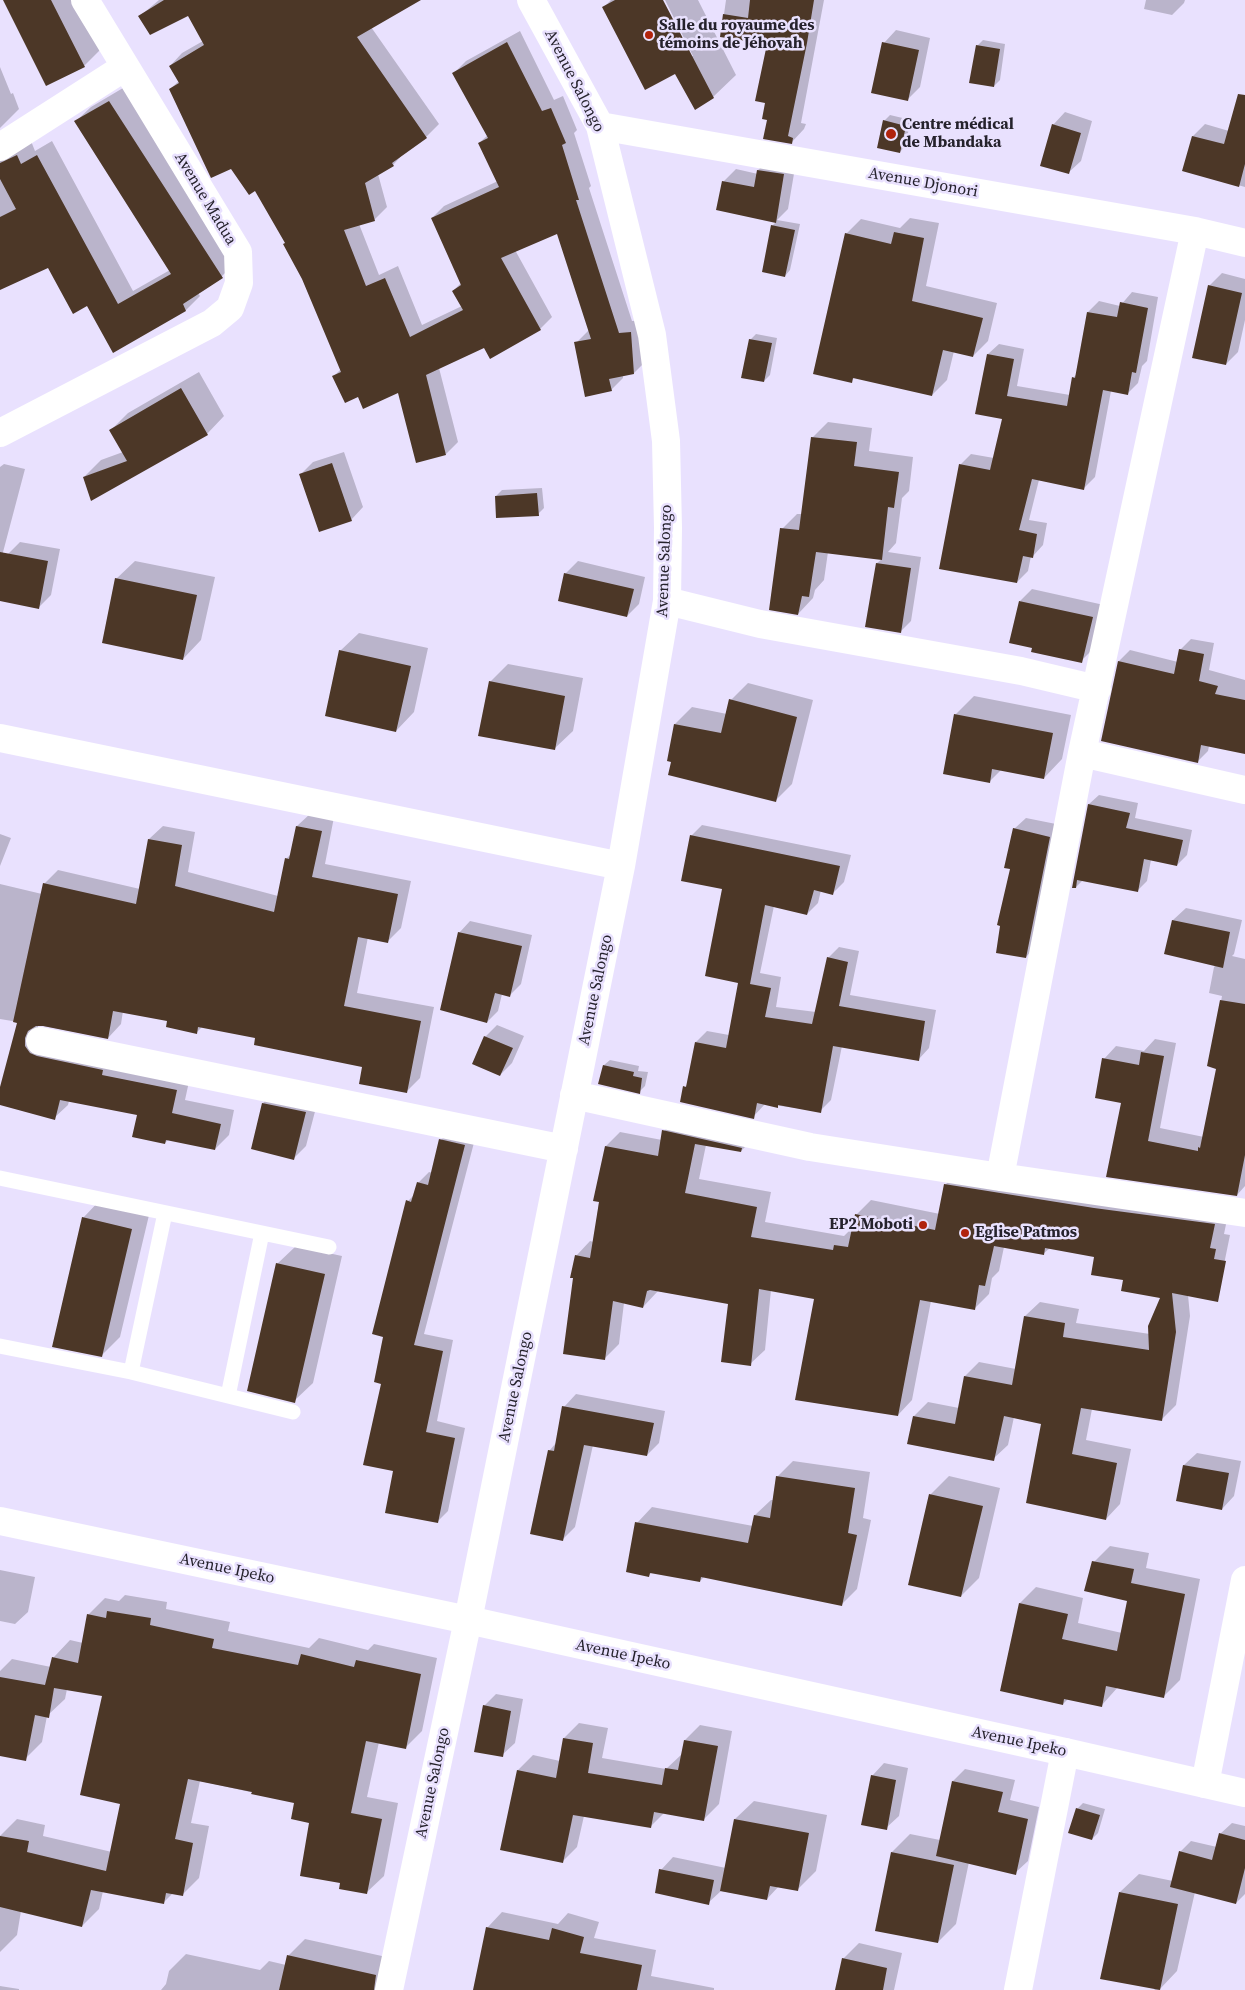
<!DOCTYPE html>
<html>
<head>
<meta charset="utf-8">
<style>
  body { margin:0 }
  canvas { display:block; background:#e9e1fe }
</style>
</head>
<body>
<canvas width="1245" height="1990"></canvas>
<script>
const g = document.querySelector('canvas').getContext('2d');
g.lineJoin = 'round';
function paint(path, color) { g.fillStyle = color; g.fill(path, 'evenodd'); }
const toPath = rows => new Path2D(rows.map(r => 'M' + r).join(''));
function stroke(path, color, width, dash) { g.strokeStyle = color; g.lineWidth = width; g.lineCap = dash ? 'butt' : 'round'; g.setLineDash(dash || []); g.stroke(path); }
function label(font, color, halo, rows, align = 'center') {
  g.font = font + ' "Source Serif 4",serif'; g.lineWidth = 5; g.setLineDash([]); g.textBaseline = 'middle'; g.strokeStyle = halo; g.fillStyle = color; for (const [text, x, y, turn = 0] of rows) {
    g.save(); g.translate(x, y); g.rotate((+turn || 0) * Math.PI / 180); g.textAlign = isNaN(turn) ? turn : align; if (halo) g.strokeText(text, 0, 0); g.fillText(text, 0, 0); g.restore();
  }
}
paint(toPath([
  [4,0,78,0,102,48,84,66],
  [159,0,418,0,371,27,439,124,426,137,405,152,393,165,378,174,387,207,374,220,359,224,379,275,398,266,422,325,462,306,453,291,461,283,432,218,444,206,498,181,479,143,488,135,454,73,466,61,520,31,554,100,563,96,577,130,574,133,591,186,589,188,632,321,643,320,646,361,634,373,623,375,623,378,611,390,576,343,589,330,558,232,515,250,552,317,540,329,484,346,439,368,458,442,446,454,399,391,359,396,334,376,341,369,287,243,255,189,231,167,170,89,179,81,170,66,182,53,203,41,188,14,140,16],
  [611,0,662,0,690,56,693,56,665,0,698,0,736,75,713,97,676,73,604,7],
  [726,0,824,0,801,123,806,124,804,129,791,143,768,119,768,43,721,35],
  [1146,0,1185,0,1184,3,1172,15,1144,9],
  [896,30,930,38,920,87,907,100,884,43],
  [983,40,1005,44,1000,80,994,86,977,46],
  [0,67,11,94,13,93,19,109,0,128],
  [123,88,233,265,218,280,198,293,200,296,186,310,113,351,87,304,48,266,0,289,0,138,31,141,35,151,52,141,133,291,170,270,76,121,91,107],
  [1065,112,1092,121,1081,161,1068,173,1053,125],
  [890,115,911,120,905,146,900,152,884,121],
  [1245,118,1245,187,1183,170,1193,136,1205,124,1229,131],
  [771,158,796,162,788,209,777,220,800,224,790,270,785,276,772,226,776,222,718,209,723,182,736,169,758,174,758,170],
  [910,218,939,223,926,286,997,303,988,341,973,356,954,351,947,380,932,395,855,377,851,381,846,234,861,219,900,228],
  [1222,273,1245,279,1245,320,1238,352,1226,364,1209,286],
  [1132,292,1158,297,1147,361,1142,366,1138,383,1127,394,1111,391,1095,477,1084,488,1039,480,1029,520,1047,523,1043,545,1033,556,1031,556,1028,571,1017,582,960,465,971,454,994,458,1003,418,988,354,999,344,1024,349,1017,386,1070,395,1073,378,1077,374,1088,312,1099,301,1120,306],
  [756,334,777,338,770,375,764,381,750,340],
  [199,372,224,416,207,434,84,477,101,460,123,452,111,430,128,413],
  [828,422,872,428,869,451,913,457,909,491,902,498,896,543,888,552,921,557,911,621,900,632,877,563,882,559,828,552,824,580,815,590,813,598,798,614,782,529,797,514,803,514,812,438],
  [344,452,363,507,351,520,301,474,313,462],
  [4,464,25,469,2,556,0,558,0,467],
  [542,488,544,508,538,514,496,496,502,490],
  [20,542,60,549,51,595,39,607,0,600,8,554],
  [135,561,215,577,201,640,183,659,116,579],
  [578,561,645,577,639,604,627,616,565,574],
  [1032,589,1104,605,1093,649,1081,661,1020,601],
  [359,633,428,648,414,712,396,731,340,651],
  [1191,639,1214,643,1209,670,1245,680,1245,753,1209,746,1208,751,1197,762,1102,740,1119,661,1130,650,1178,662,1180,650],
  [508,664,583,678,573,731,554,749,490,682],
  [748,683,813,700,792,784,775,801,668,760,675,724,692,707,727,714,731,700],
  [974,696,1071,715,1062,759,1044,778,1001,770,989,782,955,715],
  [1099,795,1138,803,1135,818,1192,830,1187,855,1177,865,1151,860,1147,881,1137,891,1083,880,1076,887,1073,887,1089,804],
  [311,813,334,817,325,864,411,881,401,928,388,941,368,937,357,993,434,1007,420,1078,406,1092,364,1066,257,1037,202,1027,197,1032,169,1020,123,1011,121,1024,108,1038,38,1025,38,1031,190,1077,185,1100,234,1110,229,1135,215,1149,169,1139,165,1143,138,1114,69,1101,68,1105,54,1118,0,1104,0,1092,18,1022,0,1019,0,884,42,894,44,884,58,870,140,889,149,839,163,826,195,832,188,872,278,896,286,859,292,853,297,826],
  [1026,818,1061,825,1037,945,1026,957,1011,868,1014,829],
  [702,825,851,855,844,882,833,893,821,890,818,903,807,914,774,906,760,973,781,977,776,1007,816,1012,828,958,839,947,859,951,850,995,936,1010,929,1048,918,1060,842,1046,831,1100,820,1111,765,1104,753,1117,685,1087,688,1084,696,1042,707,1031,729,1035,740,982,723,888,691,836],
  [0,834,11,838,0,866],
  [1186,908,1242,920,1234,954,1232,956,1245,959,1245,1186,1237,1195,1107,1176,1123,1102,1104,1059,1116,1046,1144,1051,1155,1039,1176,1043,1160,1128,1204,1137,1218,1068,1209,1066,1222,996,1209,993,1214,967,1216,965,1166,953,1173,920],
  [470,921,532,935,521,984,510,995,502,994,498,1011,487,1022,459,933],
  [497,1025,524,1036,512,1063,500,1075,485,1037],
  [610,1060,639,1066,638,1071,648,1072,645,1086,639,1092,604,1065],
  [275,1091,318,1100,306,1146,294,1158,263,1103],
  [678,1117,755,1137,741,1151,706,1145,699,1179,771,1192,765,1222,844,1236,849,1231,853,1232,856,1215,871,1200,940,1214,945,1185,960,1170,1229,1210,1224,1234,1230,1235,1220,1284,1188,1295,1190,1316,1176,1405,1161,1420,1092,1409,1086,1440,1131,1449,1120,1504,1106,1519,1043,1423,1014,1417,1008,1445,993,1459,909,1443,914,1416,928,1402,959,1408,965,1376,979,1362,1016,1369,1025,1316,1040,1302,1079,1309,1076,1323,1150,1334,1162,1297,1125,1279,1096,1256,1050,1248,1043,1254,1004,1247,999,1271,992,1278,989,1294,974,1309,931,1301,912,1400,898,1415,816,1298,771,1290,765,1350,750,1364,729,1303,658,1291,643,1307,624,1303,619,1344,604,1359,576,1256,590,1241,594,1242,606,1146,620,1132,662,1140,664,1131],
  [452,1129,476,1135,424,1334,453,1340,437,1421,465,1428,448,1511,437,1522,395,1470,382,1383,408,1201,415,1194,418,1183,429,1172,433,1173,441,1140],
  [101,1199,150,1211,120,1337,102,1355,83,1218],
  [296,1246,342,1256,313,1383,294,1401,277,1264],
  [576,1394,665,1411,659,1443,647,1455,593,1445,575,1527,563,1539,549,1451,556,1443,564,1407],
  [1197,1453,1241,1461,1234,1496,1222,1509,1178,1500,1184,1465],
  [793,1461,870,1472,863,1518,871,1520,857,1589,842,1604,704,1577,700,1581,652,1572,649,1575,637,1523,652,1507,753,1526,755,1515,771,1500,774,1500,777,1477],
  [949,1476,1000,1488,979,1578,961,1596,909,1584,931,1494],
  [1110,1546,1149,1553,1146,1568,1200,1579,1180,1680,1164,1696,1118,1687,1102,1705,1068,1699,1063,1704,1001,1690,1020,1603,1036,1587,1083,1598,1078,1623,1122,1633,1128,1600,1094,1562],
  [0,1570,35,1577,28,1612,15,1624,0,1621],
  [125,1595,167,1602,166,1609,230,1622,228,1631,309,1648,319,1638,368,1650,374,1644,437,1658,422,1731,405,1748,379,1742,367,1797,398,1803,384,1876,367,1892,342,1882,310,1822,296,1802,200,1781,191,1823,209,1826,199,1878,182,1895,173,1893,163,1903,103,1891,99,1909,82,1926,21,1911,17,1935,0,1952,0,1836,17,1819,45,1825,43,1836,112,1852,122,1803,103,1695,67,1689,65,1699,47,1716,42,1742,25,1759,0,1754,0,1671,12,1659,51,1667,54,1657,70,1640,83,1643,88,1615,105,1598,119,1601],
  [496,1694,523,1699,515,1743,502,1755,484,1706],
  [579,1723,608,1728,602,1758,666,1769,682,1754,685,1740,700,1725,732,1731,719,1804,704,1819,665,1812,650,1827,584,1816,577,1847,562,1862,501,1849,518,1770,533,1755,560,1761,564,1738],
  [884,1763,908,1768,899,1816,886,1828,872,1776],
  [965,1769,1015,1780,1010,1800,1039,1807,1028,1861,1015,1873,969,1862,956,1924,938,1942,892,1852,910,1834,940,1840,953,1781],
  [754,1801,827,1815,816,1871,797,1890,779,1886,767,1899,721,1891,708,1903,661,1870,673,1857,726,1868,735,1819],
  [1083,1803,1105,1809,1098,1833,1092,1839,1077,1809],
  [1232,1823,1245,1826,1245,1894,1236,1903,1195,1892,1177,1971,1159,1990,1154,1990,1155,1989,1120,1892,1139,1874,1173,1881,1180,1852,1191,1841,1217,1847,1220,1834],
  [502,1912,558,1924,568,1913,599,1922,594,1938,656,1950,651,1976,714,1988,714,1990,474,1990,487,1928],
  [305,1939,391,1958,377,1990,161,1990,166,1984,169,1971,186,1954,260,1970,269,1961,286,1965,289,1955],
  [859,1943,902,1953,894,1990,836,1990,843,1959],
  [0,1986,19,1989,19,1990,0,1990]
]), '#0003');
paint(toPath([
  [3,0,51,0,85,67,46,86],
  [164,0,421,0,357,37,427,138,392,163,394,166,365,183,375,221,344,230,366,286,385,278,410,337,463,310,452,291,461,285,431,218,499,187,478,143,488,138,452,73,507,42,542,111,551,108,566,143,562,145,579,200,576,200,619,333,631,332,634,374,609,379,612,391,585,397,574,342,591,339,557,234,501,258,541,330,490,359,484,348,426,375,446,455,416,463,398,393,363,409,358,397,345,403,332,376,341,372,302,279,283,244,285,243,255,191,249,195,231,169,211,178,210,176,169,89,179,83,169,66,204,45,188,16,150,35,138,16],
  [615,0,663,0,714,98,695,110,675,74,645,90,602,7],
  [750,0,814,0,807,43,788,136,793,138,792,144,763,139,767,120,762,119,765,103,755,101,767,44,720,37,723,14,748,18],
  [882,42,919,50,908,101,871,93],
  [976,45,1000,49,994,87,969,83],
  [1238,94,1245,95,1245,164,1239,187,1182,171,1192,136,1224,144],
  [109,101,223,278,183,304,186,311,113,353,87,306,73,314,48,268,0,290,0,217,16,209,0,179,0,163,17,155,21,164,37,155,118,304,171,274,74,121],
  [883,120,906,126,900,153,877,148],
  [1052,124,1081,133,1069,174,1040,166],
  [757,170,784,174,776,223,716,210,722,181,754,187],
  [771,225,795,230,785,277,762,272],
  [894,232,924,238,912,301,983,318,973,357,943,350,932,396,853,378,852,383,813,374,845,233,891,244],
  [1208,285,1242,293,1226,365,1192,358],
  [1120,302,1148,308,1136,373,1132,372,1128,395,1103,390,1084,490,1032,479,1019,530,1037,534,1033,558,1023,556,1017,583,939,569,959,464,990,470,1002,419,975,414,987,354,1014,359,1007,396,1067,406,1072,377,1075,378,1087,312,1117,317],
  [749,339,772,343,764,382,741,378],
  [181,388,208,435,91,501,83,477,127,461,109,430],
  [811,437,857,442,854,466,899,472,894,508,888,507,882,560,816,552,809,597,802,596,798,615,769,610,780,528,799,530],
  [332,463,352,521,319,532,299,474],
  [537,493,539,516,496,518,495,496],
  [0,552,48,561,39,609,0,601],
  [876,563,911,568,901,633,865,627],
  [564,573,634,589,627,617,558,601],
  [115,578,197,595,183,660,102,643],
  [1019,601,1093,617,1082,663,1031,652,1032,648,1009,643],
  [1179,649,1204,654,1199,681,1218,686,1215,694,1245,700,1245,754,1201,745,1198,763,1101,741,1118,661,1174,674],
  [339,650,411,666,396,732,325,716],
  [489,681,565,696,555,750,478,736],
  [729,699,797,717,776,802,668,775,671,762,667,761,674,724,721,733],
  [954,714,1053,733,1044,779,992,769,990,783,943,774],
  [1088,804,1130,813,1126,828,1183,840,1177,866,1144,859,1138,892,1077,880,1076,888,1072,888],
  [296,826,322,831,312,877,398,894,388,943,358,937,344,1006,421,1021,407,1093,359,1084,362,1067,254,1045,255,1038,198,1027,197,1034,166,1027,167,1021,113,1011,108,1039,43,1026,36,1026,28,1031,25,1038,25,1046,30,1053,37,1056,103,1070,102,1075,177,1090,172,1113,221,1124,215,1150,166,1140,165,1144,132,1137,137,1115,60,1100,55,1120,0,1105,0,1087,17,1023,13,1022,43,883,136,904,148,839,182,845,175,886,274,912,285,858,289,859],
  [1013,828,1050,837,1026,958,996,953,1000,926,997,925,1010,869,1004,868],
  [690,835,840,866,833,895,814,890,807,915,765,905,750,984,771,988,765,1017,812,1024,827,957,848,962,839,1006,925,1021,919,1061,833,1046,821,1113,778,1105,778,1108,757,1103,754,1119,680,1102,683,1086,686,1087,695,1042,726,1048,738,983,705,976,722,889,681,881],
  [1172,920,1230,932,1223,968,1164,954],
  [458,932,522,946,510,997,495,993,487,1023,440,1010],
  [1220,1000,1245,1004,1245,1155,1237,1196,1106,1177,1121,1103,1095,1098,1102,1058,1139,1065,1141,1052,1164,1056,1148,1141,1198,1151,1198,1147,1200,1148,1216,1069,1207,1066],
  [484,1036,513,1048,500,1076,472,1064],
  [603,1065,634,1072,633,1076,642,1078,640,1094,598,1084],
  [262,1103,306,1112,294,1160,251,1149],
  [662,1130,742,1148,741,1152,695,1144,685,1193,757,1207,751,1237,833,1250,834,1245,848,1247,855,1214,935,1230,944,1184,1094,1208,1215,1224,1210,1248,1216,1249,1214,1259,1226,1261,1218,1302,1172,1293,1176,1332,1162,1421,1081,1408,1072,1454,1117,1463,1106,1520,1026,1503,1041,1424,1004,1416,994,1461,907,1444,913,1416,955,1424,964,1376,1012,1385,1024,1316,1065,1323,1063,1337,1149,1350,1148,1326,1160,1298,1121,1291,1123,1280,1091,1275,1094,1257,1045,1248,1044,1255,994,1246,985,1286,979,1285,975,1310,920,1300,898,1416,795,1400,814,1299,759,1289,751,1366,721,1362,728,1304,650,1290,647,1291,643,1308,613,1301,605,1360,563,1354,573,1278,570,1278,575,1255,590,1258,599,1202,593,1201,605,1146,658,1156],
  [439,1139,465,1145,414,1345,443,1351,426,1432,455,1438,438,1523,385,1513,393,1471,363,1465,381,1384,374,1382,383,1337,372,1334,406,1200,411,1202,417,1182,428,1185],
  [82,1217,132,1229,102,1357,52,1347],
  [276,1263,325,1274,295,1403,247,1391],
  [562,1406,654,1423,647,1456,584,1445,563,1541,530,1534,548,1450,554,1451],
  [1183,1465,1229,1473,1222,1510,1176,1501],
  [776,1476,855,1488,848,1533,857,1535,842,1606,701,1577,700,1582,650,1573,649,1577,626,1572,635,1522,748,1543,754,1515,770,1518],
  [929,1494,983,1506,961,1597,908,1585],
  [1092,1561,1134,1569,1131,1583,1185,1594,1164,1698,1106,1686,1102,1707,1064,1699,1063,1705,1000,1691,1019,1603,1068,1614,1062,1639,1117,1651,1127,1601,1084,1591],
  [107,1611,151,1618,150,1625,214,1639,212,1648,298,1665,301,1654,354,1667,356,1660,421,1674,406,1749,366,1741,351,1813,382,1819,367,1894,339,1889,340,1883,300,1876,309,1823,291,1819,294,1803,251,1794,252,1792,188,1779,175,1839,193,1843,183,1896,166,1893,164,1904,91,1890,82,1927,0,1907,0,1836,29,1841,27,1852,106,1871,120,1804,80,1795,102,1696,54,1688,49,1718,35,1715,26,1761,0,1756,0,1677,45,1685,52,1657,78,1663,87,1614,106,1618],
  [483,1705,511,1711,503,1757,474,1752],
  [563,1738,593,1743,588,1773,662,1785,665,1768,678,1770,684,1740,718,1746,704,1821,654,1812,651,1828,573,1815,563,1863,500,1850,517,1770,556,1778],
  [871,1775,896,1780,887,1830,861,1825],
  [952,1781,1003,1792,998,1812,1028,1819,1016,1875,936,1856],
  [1076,1808,1100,1815,1092,1840,1068,1833],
  [734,1819,809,1833,798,1891,770,1886,767,1900,720,1891],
  [1219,1833,1245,1840,1245,1868,1236,1904,1170,1887,1179,1851,1212,1860],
  [891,1852,954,1865,938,1943,875,1931],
  [659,1869,714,1880,709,1905,655,1893],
  [1119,1892,1178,1904,1160,1990,1100,1979],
  [486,1927,549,1940,552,1928,584,1937,580,1953,642,1965,637,1990,473,1990],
  [287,1955,376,1975,374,1990,279,1990],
  [842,1958,887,1968,883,1990,835,1990]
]), '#4c3727');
stroke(toPath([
  [0,1178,329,1247],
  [0,1346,131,1372,293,1412],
  [131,1372,165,1213],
  [228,1396,262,1233]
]), '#fff', 15);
stroke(toPath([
  [600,126,1195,231,1245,243],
  [0,147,125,67],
  [0,433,212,323,230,308,239,283,238,252,85,0],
  [667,601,760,624,1021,671,1097,689],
  [0,738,621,866],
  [1082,753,1245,790],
  [40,1041,564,1149],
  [574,1095,810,1147,1000,1177,1245,1213],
  [1000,1177,1082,753,1195,231],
  [1205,1784,1245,1580],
  [389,1990,468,1620,621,866,667,601,668,528,666,441,652,335,600,126,531,0],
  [1018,1990,1065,1752]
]), '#fff', 28);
stroke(toPath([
  [0,1521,468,1620,1065,1752,1245,1793]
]), '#fff', 28);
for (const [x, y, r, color] of [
  [649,35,5,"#b1230c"],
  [891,134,6,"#b1230c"],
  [923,1225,5,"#b1230c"],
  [965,1233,5,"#b1230c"]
]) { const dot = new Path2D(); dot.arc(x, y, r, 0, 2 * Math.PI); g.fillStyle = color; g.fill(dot); stroke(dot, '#e9e1fe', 2); }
label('bold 16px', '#25222c', '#e9e1fe', [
  ["Salle du royaume des",659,26],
  ["témoins de Jéhovah",659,44],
  ["Centre médical",902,125],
  ["de Mbandaka",902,143],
  ["EP2 Moboti",913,1225,"right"],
  ["Eglise Patmos",975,1233]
], 'left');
label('16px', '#25222c', '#e9e1fe', [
  ["Avenue Salongo",574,81,63],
  ["Avenue Djonori",923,183,10],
  ["Avenue Madua",205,199,59],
  ["Avenue Salongo",665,561,-88],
  ["Avenue Salongo",596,990,-78],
  ["Avenue Salongo",516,1387,-78],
  ["Avenue Ipeko",227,1569,12],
  ["Avenue Ipeko",623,1655,12],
  ["Avenue Ipeko",1019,1742,12],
  ["Avenue Salongo",433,1783,-78]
]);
</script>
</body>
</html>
